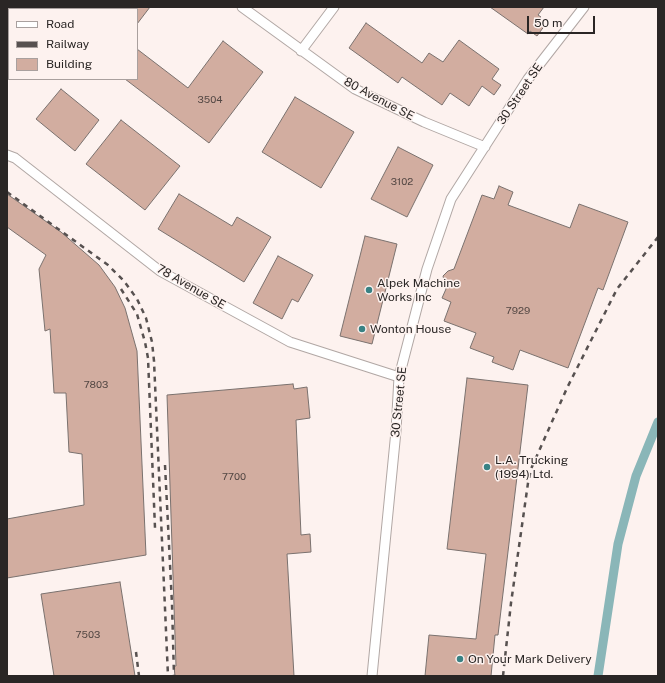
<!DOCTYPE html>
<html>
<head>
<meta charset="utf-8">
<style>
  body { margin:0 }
  #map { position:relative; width:665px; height:683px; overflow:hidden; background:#fdf2ef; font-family:"Public Sans",sans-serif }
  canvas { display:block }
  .frame { position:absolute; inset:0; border:8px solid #2a2625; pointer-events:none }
  .legend { position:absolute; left:8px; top:8px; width:130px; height:72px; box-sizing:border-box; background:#fdf2ef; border:1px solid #a9a09e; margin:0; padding:5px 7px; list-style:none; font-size:12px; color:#2a2625 }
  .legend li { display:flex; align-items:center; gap:8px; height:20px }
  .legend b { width:20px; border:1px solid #a9a09e }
  .scale { position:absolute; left:527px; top:16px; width:68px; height:18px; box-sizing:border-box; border:2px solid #2a2625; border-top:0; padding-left:5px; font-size:12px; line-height:14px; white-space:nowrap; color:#2a2625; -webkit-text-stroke:3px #fdf2ef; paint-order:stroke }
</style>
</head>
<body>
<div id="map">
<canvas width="665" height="683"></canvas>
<div class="frame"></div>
<ul class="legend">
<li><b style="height:5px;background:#fff"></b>Road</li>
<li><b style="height:5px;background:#575150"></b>Railway</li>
<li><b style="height:11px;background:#d2ada0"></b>Building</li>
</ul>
<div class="scale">50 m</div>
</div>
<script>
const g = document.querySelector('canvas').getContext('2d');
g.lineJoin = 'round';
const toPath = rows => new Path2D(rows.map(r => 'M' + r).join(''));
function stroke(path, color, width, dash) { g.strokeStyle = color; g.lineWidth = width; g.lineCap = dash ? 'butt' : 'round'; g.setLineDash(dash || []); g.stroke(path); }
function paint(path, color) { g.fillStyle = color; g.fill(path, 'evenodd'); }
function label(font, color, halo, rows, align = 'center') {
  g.font = font + ' "Public Sans",sans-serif'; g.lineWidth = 3; g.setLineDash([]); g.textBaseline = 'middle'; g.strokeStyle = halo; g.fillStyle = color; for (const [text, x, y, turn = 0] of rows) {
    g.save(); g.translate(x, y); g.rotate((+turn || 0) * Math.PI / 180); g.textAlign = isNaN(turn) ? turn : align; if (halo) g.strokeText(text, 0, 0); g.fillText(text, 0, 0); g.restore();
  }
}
stroke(toPath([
  [598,676,618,544,636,476,658,422]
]), '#8ab6b8', 9);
const building = toPath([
  [137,7,150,7,137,24,137,7],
  [490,7,544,7,538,15,541,17,538,20,545,25,537,36,530,31,528,34,490,7],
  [366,23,422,63,429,53,443,62,459,40,499,69,492,79,501,85,494,95,482,86,469,106,450,93,442,105,402,77,398,83,349,48,366,23],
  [223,41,263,72,209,143,125,79,137,79,137,49,188,88,223,41],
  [61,89,99,120,75,151,36,119,61,89],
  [295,97,354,132,321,188,262,152,295,97],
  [121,120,180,166,145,210,86,164,121,120],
  [398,147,433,165,407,217,371,199,398,147],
  [499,186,513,192,508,205,570,228,579,204,628,222,603,290,598,288,568,368,520,350,513,370,492,362,494,357,470,348,476,333,444,321,451,302,442,298,446,289,443,276,448,271,454,269,482,195,494,199,499,186],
  [7,194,61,232,99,265,115,287,125,308,137,351,146,555,7,578,7,519,84,505,82,454,69,452,66,393,54,393,50,329,45,331,39,269,46,255,7,227,7,194],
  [179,194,232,226,237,217,271,237,244,282,158,229,179,194],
  [365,236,397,244,372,344,340,336,365,236],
  [278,256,313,275,298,302,292,299,282,319,253,303,278,256],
  [467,378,528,385,498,635,495,635,491,676,425,676,429,635,476,639,486,554,447,549,467,378],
  [293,384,294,389,307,387,310,418,296,420,301,535,310,534,311,552,287,554,294,676,175,676,174,666,176,666,167,395,293,384],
  [120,582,135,676,54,676,41,594,120,582]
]);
paint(building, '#d2ada0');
stroke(building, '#7a716e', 1);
const minor = toPath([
  [242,7,355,89,424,122,485,147],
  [301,51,334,7],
  [7,155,15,158,160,271,290,342,399,377],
  [372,676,396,431,399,377,427,269,451,199,528,79,584,7]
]);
stroke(minor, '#b1a7a4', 11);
stroke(minor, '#fff', 9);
stroke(toPath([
  [7,192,108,265,124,281,137,299,146,318,152,342,154,361,168,676],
  [121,289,137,314,145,342,148,358,155,528],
  [165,465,172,604,174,676],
  [136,652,139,676],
  [503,676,511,603,528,483,531,469,567,388,617,289,658,237]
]), '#575150', 2.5, [5, 5]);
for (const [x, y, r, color] of [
  [369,290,4,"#398284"],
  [362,329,4,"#398284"],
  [487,467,4,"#398284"],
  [460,659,4,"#398284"]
]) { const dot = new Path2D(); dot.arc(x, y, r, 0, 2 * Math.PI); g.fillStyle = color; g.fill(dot); stroke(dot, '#fdf2ef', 1.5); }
label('10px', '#544844', null, [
  ["3504",210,100],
  ["3102",402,182],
  ["7929",518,311],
  ["7803",96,385],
  ["7700",234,477],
  ["7503",88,635]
]);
label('12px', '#2a2625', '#fdf2ef', [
  ["30 Street SE",520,94,-56],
  ["80 Avenue SE",379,99,28],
  ["78 Avenue SE",191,287,30],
  ["30 Street SE",399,402,-84]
]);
label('12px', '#2a2625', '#fdf2ef', [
  ["Alpek Machine",377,283],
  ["Works Inc",377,297],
  ["Wonton House",370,329],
  ["L.A. Trucking",495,460],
  ["(1994) Ltd.",495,474],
  ["On Your Mark Delivery",468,659]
], 'left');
</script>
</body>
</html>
